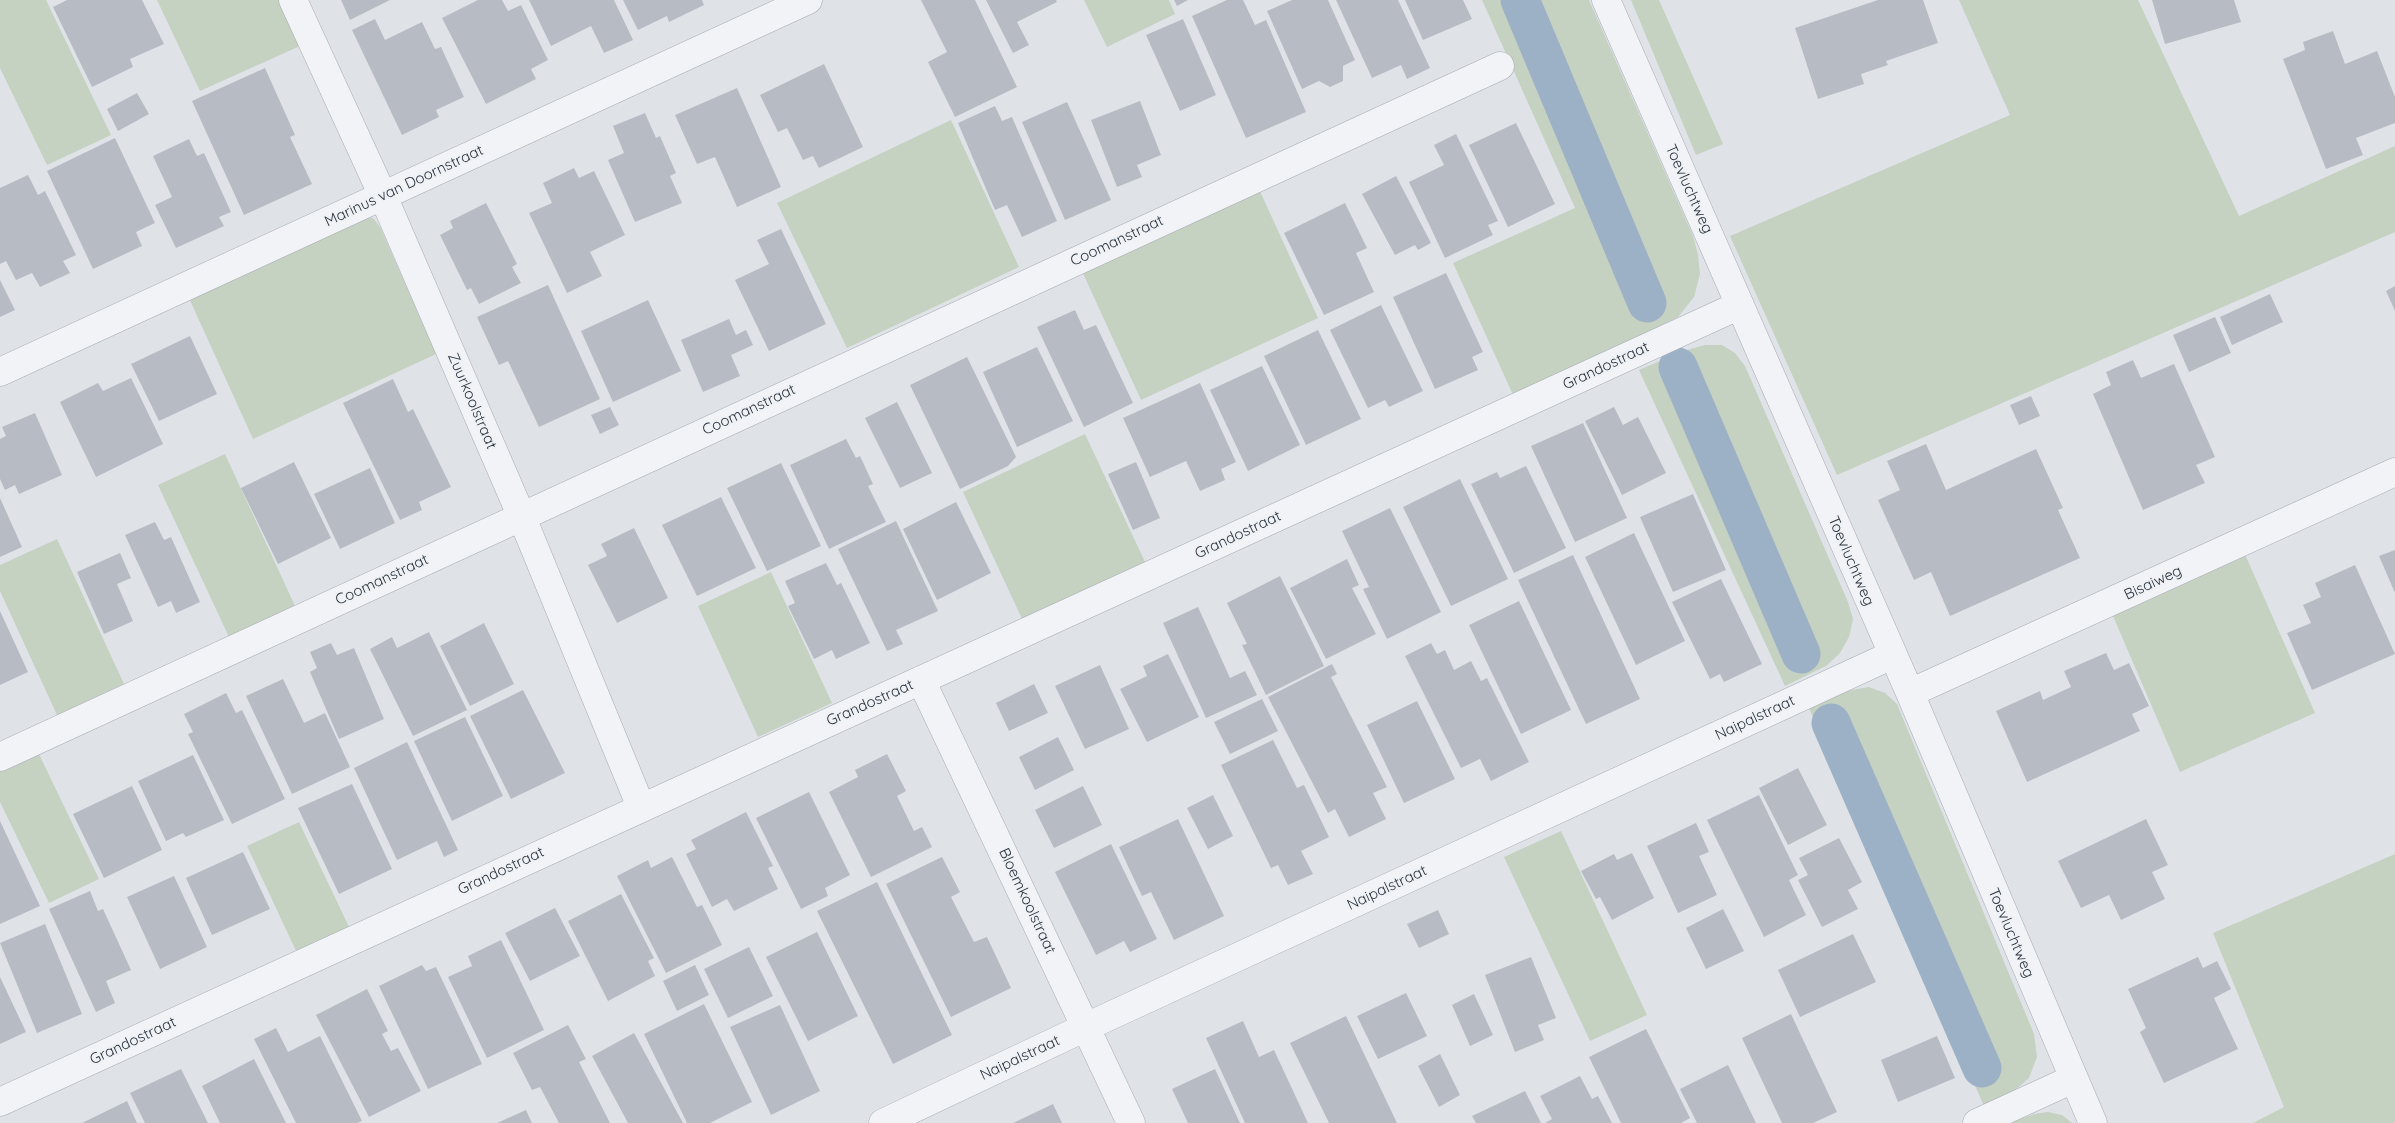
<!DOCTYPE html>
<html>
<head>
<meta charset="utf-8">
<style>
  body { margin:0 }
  canvas { display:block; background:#dfe3e8 }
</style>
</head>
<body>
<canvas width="2395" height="1123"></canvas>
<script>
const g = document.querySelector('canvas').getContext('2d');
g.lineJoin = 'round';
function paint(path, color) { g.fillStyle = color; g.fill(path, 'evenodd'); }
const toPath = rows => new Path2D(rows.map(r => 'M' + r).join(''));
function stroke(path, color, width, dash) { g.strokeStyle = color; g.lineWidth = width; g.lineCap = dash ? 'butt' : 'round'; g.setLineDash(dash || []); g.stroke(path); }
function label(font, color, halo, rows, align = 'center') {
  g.font = font + ' Quicksand,sans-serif'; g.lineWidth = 4; g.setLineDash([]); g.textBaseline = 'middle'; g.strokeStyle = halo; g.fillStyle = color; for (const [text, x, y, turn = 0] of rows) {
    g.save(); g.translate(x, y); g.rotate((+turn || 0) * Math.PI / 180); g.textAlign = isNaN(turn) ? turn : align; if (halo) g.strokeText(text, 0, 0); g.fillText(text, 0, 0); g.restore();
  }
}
paint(toPath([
  [0,0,46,0,111,135,47,165,0,68],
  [157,0,279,0,300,46,200,91],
  [1084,0,1169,0,1175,14,1107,47],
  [1482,0,1589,0,1693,236,1698,255,1700,274,1694,297,1678,317,1514,397,1453,263,1575,208],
  [1631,0,1659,0,1723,144,1696,155],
  [1959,0,2138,0,2239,216,2395,146,2395,232,1837,475,1730,236,2010,115],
  [951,120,1019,267,847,348,777,203],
  [1258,187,1318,318,1141,400,1081,269],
  [362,217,373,218,380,227,436,354,253,439,188,296],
  [1705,345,1722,345,1735,353,1745,366,1848,602,1853,619,1849,637,1840,653,1826,666,1785,686,1639,370,1683,351],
  [1085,434,1146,564,1023,621,963,492],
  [225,454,295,606,229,637,158,485],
  [57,539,124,684,57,715,0,591,0,565],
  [2240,543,2315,713,2180,772,2107,602],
  [771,572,832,703,758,737,698,606],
  [1869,687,1885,693,1897,704,2034,1034,2037,1057,2029,1078,2013,1092,1984,1106,1808,706,1846,691],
  [38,752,99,879,49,903,0,802,0,770],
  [299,822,350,929,297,953,247,846],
  [1561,831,1647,1015,1590,1041,1504,857],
  [2395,854,2395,1123,2253,1123,2284,1107,2213,933],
  [2048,1112,2062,1115,2072,1123,2010,1123,2034,1114]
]), '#c5d1c1');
stroke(toPath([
  [1520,0,1647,303],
  [1678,367,1801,654],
  [1831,723,1982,1068]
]), '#9db1c6', 39);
paint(toPath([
  [67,0,142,0,164,44,130,59,133,67,92,87,53,7],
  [341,0,390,0,350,20],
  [478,0,502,0,508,11,521,5,548,60,531,69,536,79,486,104,442,18],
  [529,0,614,0,633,40,604,53,591,26,551,46],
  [623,0,702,0,704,5,669,22,667,16,638,30],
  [921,0,975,0,1017,87,955,117,928,62,947,52],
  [986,0,1056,0,1057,2,1017,22,1029,45,1013,53],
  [1174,0,1188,0,1177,6],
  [1227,0,1243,0,1255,25,1266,20,1306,112,1246,138,1192,16],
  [1292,0,1328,0,1355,60,1343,66,1343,81,1330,87,1319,81,1302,89,1267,11],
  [1336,0,1398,0,1430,68,1407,79,1401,65,1372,78],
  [1405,0,1463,0,1472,19,1423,40],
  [1878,0,1923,0,1938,43,1886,61,1888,65,1861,74,1864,84,1818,99,1795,28],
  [2152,0,2234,0,2241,22,2165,44],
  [375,19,385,40,422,22,435,49,441,47,464,97,436,110,439,117,402,135,352,30],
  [1183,19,1216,95,1180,111,1146,35],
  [2333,31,2345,64,2377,51,2395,97,2395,123,2356,138,2363,155,2326,169,2283,59,2305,50,2303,42],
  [824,64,863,147,819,168,813,156,803,160,787,128,778,132,760,95],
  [265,68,295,135,290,137,312,184,244,215,192,101],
  [737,88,781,187,737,207,715,157,697,164,675,115],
  [137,93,149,114,118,131,107,109],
  [1140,101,1161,155,1137,165,1142,177,1117,187,1091,120],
  [1067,102,1111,200,1065,220,1022,122],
  [995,106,1002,121,1012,117,1057,221,1022,237,1007,205,995,210,958,123],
  [645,113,656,138,660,136,676,173,670,176,682,203,635,222,608,160,624,153,613,126],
  [1516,123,1555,204,1508,227,1469,145],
  [1456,134,1498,221,1488,225,1493,235,1445,258,1409,182,1444,165,1434,145],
  [115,138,155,223,136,232,142,246,93,269,47,171],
  [189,139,197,156,204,153,231,212,219,217,224,226,176,248,155,205,172,197,153,156],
  [574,168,579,178,594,171,625,235,590,252,602,276,567,293,529,213,552,203,543,183],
  [28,175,38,195,45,191,76,255,63,261,70,273,40,287,32,273,16,280,6,261,0,264,0,188],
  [1396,176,1431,243,1418,250,1415,245,1395,255,1362,194],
  [486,203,517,264,512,267,521,283,479,304,471,288,467,290,440,235,453,228,450,221],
  [1345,203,1367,248,1356,253,1374,292,1324,315,1284,233],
  [781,229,826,324,769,351,735,280,769,264,757,240],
  [1446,273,1483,352,1472,357,1478,370,1435,389,1393,297],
  [0,280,15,310,0,317],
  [548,285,600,399,539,427,508,361,499,365,477,317],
  [2395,286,2395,311,2386,291],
  [2270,294,2283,322,2232,345,2220,317],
  [648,300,681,371,613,402,581,331],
  [1381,305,1423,391,1389,407,1385,400,1368,408,1330,330],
  [1075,310,1084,330,1096,325,1133,403,1084,427,1037,327],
  [2215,317,2231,353,2189,372,2173,335],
  [729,319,736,335,746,330,753,345,731,355,740,376,703,392,681,340],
  [1318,330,1361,419,1306,445,1264,356],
  [190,336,217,394,159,421,131,364],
  [1037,347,1073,421,1017,447,983,372],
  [967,357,1016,457,1008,466,960,489,910,385],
  [2133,360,2141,378,2174,364,2215,457,2196,465,2205,483,2143,510,2093,394,2111,385,2106,372],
  [1262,366,1300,445,1248,471,1210,390],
  [131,378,163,444,96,477,60,402,98,383,103,391],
  [393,379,408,412,413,409,451,487,419,502,422,510,400,520,343,403],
  [1200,383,1236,462,1221,469,1225,480,1200,491,1186,461,1150,477,1123,418],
  [2031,396,2040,416,2019,425,2010,405],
  [897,402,932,473,900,488,865,418],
  [610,407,619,425,600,434,591,415],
  [1614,407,1623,425,1638,417,1666,473,1622,495,1585,421],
  [35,413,62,475,19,494,15,485,5,490,0,479,0,439,6,436,2,427],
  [1583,423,1627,518,1575,542,1531,446],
  [846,439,856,458,860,456,873,484,868,486,886,522,829,549,790,465],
  [1926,444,1946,490,2036,449,2063,508,2058,510,2080,558,1950,616,1931,572,1914,580,1878,500,1900,490,1887,461],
  [294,462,331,538,278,564,241,488],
  [1136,462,1160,518,1133,530,1108,474],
  [781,463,821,546,767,571,727,488],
  [1526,466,1566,548,1514,573,1471,484,1497,472,1500,478],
  [370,468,395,523,340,549,314,494],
  [1460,479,1508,579,1451,606,1403,507],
  [1693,494,1726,570,1673,592,1640,517],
  [721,497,756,568,697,596,662,525],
  [0,498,22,547,0,557],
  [956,502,991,573,937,600,903,529],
  [1390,508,1441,612,1387,639,1363,589,1369,587,1342,531],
  [896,521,938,611,896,630,903,644,887,651,838,549],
  [155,522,164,540,171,537,200,602,176,613,171,601,158,607,125,535],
  [634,528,668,598,617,623,588,565,607,556,601,544],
  [1634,533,1685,641,1636,665,1585,557],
  [2395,550,2395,593,2379,556],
  [120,553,131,578,117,584,133,621,104,634,77,572],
  [1573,555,1640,699,1586,724,1518,580],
  [1347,559,1359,585,1352,588,1376,634,1326,659,1290,588],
  [826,563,837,585,841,583,870,643,836,659,832,650,814,659,788,606,795,603,785,581],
  [2355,565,2395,654,2312,690,2287,633,2311,623,2303,605,2321,597,2315,583],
  [1280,576,1324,666,1266,695,1242,645,1247,644,1227,603],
  [1721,579,1762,664,1724,682,1720,674,1710,679,1672,602],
  [1519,601,1571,710,1521,734,1469,625],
  [1198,607,1230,678,1245,671,1257,695,1206,718,1163,623],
  [0,611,28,672,0,685],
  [484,623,514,684,470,706,440,646],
  [429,632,467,710,413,736,370,649,392,637,397,648],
  [331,643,337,655,354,648,384,719,339,739,310,672,317,668,310,652],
  [1431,643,1437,654,1445,650,1454,670,1471,661,1481,681,1487,678,1529,762,1491,781,1480,759,1461,768,1405,656],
  [2106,653,2114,670,2129,663,2149,706,2132,714,2140,731,2027,782,1996,711,2040,691,2043,700,2071,687,2064,671],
  [1168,654,1199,717,1147,742,1120,689,1147,676,1143,666],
  [1332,664,1337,674,1331,677,1387,787,1373,793,1386,819,1349,837,1335,809,1328,813,1268,697],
  [1100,665,1129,729,1085,749,1055,686],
  [283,679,304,723,325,713,350,767,292,794,246,696],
  [1034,684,1048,713,1009,731,996,703],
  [523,690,565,773,511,799,470,716],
  [226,693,236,713,242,710,285,799,232,824,188,734,193,732,184,714],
  [1262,699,1278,731,1230,754,1214,722],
  [1417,701,1455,779,1404,803,1367,725],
  [465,717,503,796,452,821,414,741],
  [1058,737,1074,770,1035,790,1019,757],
  [1273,740,1297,788,1304,785,1329,837,1301,851,1313,874,1288,885,1278,865,1271,868,1221,765],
  [407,742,458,850,444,857,437,841,397,860,354,768],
  [887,754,906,791,897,796,914,831,922,827,932,847,871,877,829,792,858,777,855,770],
  [193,755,224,820,186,837,183,833,166,841,138,781],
  [1798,768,1827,825,1788,845,1759,788],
  [352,784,392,869,339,894,298,808],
  [132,786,162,850,104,878,73,814],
  [1083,786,1102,825,1054,848,1035,810],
  [809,792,850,875,825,888,828,896,801,909,756,818],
  [1213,795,1233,836,1208,849,1187,808],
  [1759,795,1798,875,1789,880,1806,915,1764,937,1707,820],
  [746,812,773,866,768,868,778,889,734,911,727,899,712,907,686,854,696,849,691,840],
  [1178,819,1224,916,1174,940,1151,892,1142,896,1119,847],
  [2146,819,2168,865,2152,872,2165,899,2121,920,2109,895,2081,908,2058,861],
  [0,821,40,906,0,924],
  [1696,823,1709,852,1699,856,1717,895,1678,913,1647,846],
  [1839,838,1862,882,1848,890,1858,909,1822,927,1798,880,1808,875,1799,858],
  [1111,844,1157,939,1130,952,1124,941,1096,955,1055,872],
  [243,852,270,909,212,935,186,878],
  [1632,853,1654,898,1612,920,1600,897,1596,899,1581,871,1614,854,1617,860],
  [672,857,697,907,702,905,722,945,666,973,617,876,648,860,651,868],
  [942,857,960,892,951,897,974,942,987,937,1011,988,951,1017,886,884],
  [174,876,207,947,160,969,127,897],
  [877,882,952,1035,893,1064,817,911],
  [90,891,98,911,103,909,131,970,106,981,115,1003,96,1012,49,909],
  [621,894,654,958,648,961,655,976,608,1001,568,921],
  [555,908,580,956,530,981,505,933],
  [1723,909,1744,951,1706,969,1686,928],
  [1438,910,1449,934,1419,948,1407,924],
  [45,924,82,1014,37,1033,0,943],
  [817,932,858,1016,808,1041,766,957],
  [1853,934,1876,982,1800,1017,1778,970],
  [501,940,544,1030,487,1058,448,977,472,966,468,956],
  [749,947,773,996,728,1018,704,969],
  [1531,957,1556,1018,1538,1025,1544,1040,1515,1052,1485,975],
  [2198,957,2203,968,2217,961,2231,989,2214,998,2238,1049,2164,1083,2140,1032,2146,1028,2128,989],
  [422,965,426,971,436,967,482,1064,428,1089,379,986],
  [695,965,709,995,677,1011,663,981],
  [0,977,26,1032,0,1044],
  [367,989,388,1031,382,1034,391,1051,398,1048,421,1091,369,1117,316,1015],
  [1406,993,1427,1036,1378,1059,1357,1016],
  [1474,994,1493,1035,1470,1046,1452,1005],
  [704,1004,752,1102,710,1123,687,1123,644,1034],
  [780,1005,820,1091,771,1115,730,1027],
  [1791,1014,1837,1112,1813,1123,1782,1123,1742,1038],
  [1346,1016,1397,1123,1329,1123,1290,1043],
  [1243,1021,1259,1057,1274,1050,1308,1123,1245,1123,1206,1038],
  [568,1025,586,1059,579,1062,610,1123,559,1123,540,1087,532,1090,513,1053],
  [276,1028,288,1052,320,1036,362,1121,357,1123,296,1123,254,1039],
  [1646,1029,1690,1118,1681,1123,1621,1123,1589,1057],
  [634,1033,683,1123,628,1123,592,1056],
  [1937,1036,1955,1078,1898,1102,1881,1060],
  [1440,1054,1460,1095,1439,1107,1418,1066],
  [254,1059,286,1123,220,1123,202,1086],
  [1728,1065,1756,1123,1697,1123,1680,1089],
  [181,1069,208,1123,145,1123,130,1093],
  [1215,1069,1240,1123,1188,1123,1172,1089],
  [1580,1076,1592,1099,1598,1096,1612,1123,1545,1123,1552,1119,1540,1096],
  [1525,1091,1541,1123,1476,1123,1472,1116],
  [127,1101,137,1123,82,1123],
  [1053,1104,1062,1123,1013,1123],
  [526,1110,532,1123,497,1123]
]), '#b7bcc4');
const minor = toPath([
  [293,0,383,196,521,515,641,807],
  [1606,0,1910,693,2093,1123],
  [0,372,808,0],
  [921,680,1131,1123],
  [1910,693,2395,472],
  [0,757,1500,66],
  [0,1102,1740,305],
  [883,1123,1086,1027,1892,655],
  [1977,1123,2073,1079]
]);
stroke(minor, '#a5aab2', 29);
stroke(minor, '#f2f3f6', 28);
label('15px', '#29313e', '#eff2f5', [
  ["Marinus van Doornstraat",404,186,-25],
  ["Toevluchtweg",1689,189,66],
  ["Coomanstraat",1117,241,-25],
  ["Grandostraat",1606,366,-25],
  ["Zuurkoolstraat",472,401,67],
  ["Coomanstraat",749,410,-25],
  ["Grandostraat",1238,535,-25],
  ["Toevluchtweg",1851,561,67],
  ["Coomanstraat",382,580,-25],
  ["Bisaiweg",2153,583,-25],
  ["Grandostraat",870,703,-24],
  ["Naipalstraat",1755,718,-25],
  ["Grandostraat",501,871,-25],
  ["Naipalstraat",1387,888,-25],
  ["Bloemkoolstraat",1027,901,65],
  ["Toevluchtweg",2011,933,67],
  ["Grandostraat",133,1041,-25],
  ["Naipalstraat",1020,1058,-25]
]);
</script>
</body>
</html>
